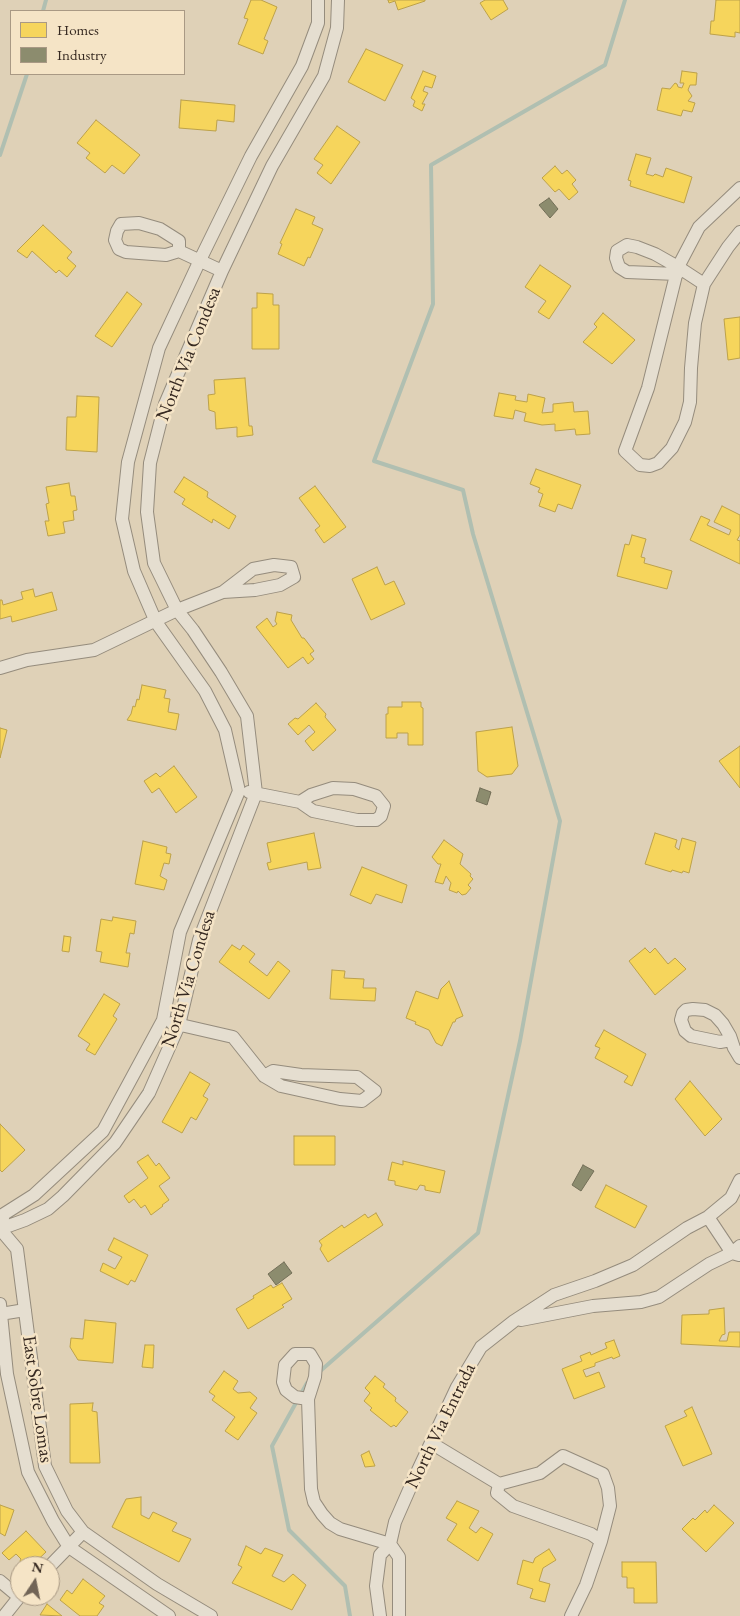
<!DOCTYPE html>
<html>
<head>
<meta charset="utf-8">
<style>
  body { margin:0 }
  #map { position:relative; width:740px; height:1616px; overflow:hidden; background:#dfd1b7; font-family:"EB Garamond",serif }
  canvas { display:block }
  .legend { position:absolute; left:10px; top:10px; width:175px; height:65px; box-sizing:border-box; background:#f5e4c6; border:1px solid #a99984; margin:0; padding:6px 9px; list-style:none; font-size:15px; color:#362921 }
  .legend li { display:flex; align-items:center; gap:10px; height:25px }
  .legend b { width:25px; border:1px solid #a99984 }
  .north { position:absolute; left:10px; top:1556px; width:50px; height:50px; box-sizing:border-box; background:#f5e4c6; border:1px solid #a99984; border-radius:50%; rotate:11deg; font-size:14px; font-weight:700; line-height:20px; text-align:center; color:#362921 }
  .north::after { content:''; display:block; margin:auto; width:18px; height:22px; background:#716456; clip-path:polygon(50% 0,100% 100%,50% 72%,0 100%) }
</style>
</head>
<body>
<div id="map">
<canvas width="740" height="1616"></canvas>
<ul class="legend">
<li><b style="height:14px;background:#f6d55c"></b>Homes</li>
<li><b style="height:14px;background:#8c8c6e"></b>Industry</li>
</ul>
<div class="north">N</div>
</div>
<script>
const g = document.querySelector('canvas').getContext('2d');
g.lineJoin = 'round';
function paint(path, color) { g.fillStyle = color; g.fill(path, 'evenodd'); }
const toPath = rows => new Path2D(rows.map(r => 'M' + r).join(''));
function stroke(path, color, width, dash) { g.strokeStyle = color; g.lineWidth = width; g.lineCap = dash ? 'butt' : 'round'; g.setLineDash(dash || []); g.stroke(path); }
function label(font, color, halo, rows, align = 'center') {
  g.font = font + ' "EB Garamond",serif'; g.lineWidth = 5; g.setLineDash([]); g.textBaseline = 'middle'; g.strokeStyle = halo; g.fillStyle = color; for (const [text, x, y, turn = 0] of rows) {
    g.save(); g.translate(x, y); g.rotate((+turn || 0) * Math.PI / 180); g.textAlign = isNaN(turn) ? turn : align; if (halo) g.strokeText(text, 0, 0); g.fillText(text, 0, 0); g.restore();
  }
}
const homes = toPath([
  [251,0,261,0,277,7,264,39,268,41,263,54,238,44,248,19,244,18,251,0],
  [388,0,425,0,425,1,398,10,395,1,389,3,388,0],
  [485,0,503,0,508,9,491,20,480,3,485,0],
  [716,0,740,0,740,33,735,32,735,37,710,34,711,21,714,21,716,0],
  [366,49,403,65,385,101,348,82,366,49],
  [423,71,436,76,432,88,425,86,423,91,428,93,422,104,425,104,422,111,413,106,415,101,411,98,423,71],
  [682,71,697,73,696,85,690,85,688,90,692,96,688,101,695,103,692,112,683,110,681,116,657,110,662,88,670,89,675,83,677,84,678,87,682,88,684,83,680,83,682,71],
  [181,100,235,105,234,122,217,120,216,131,179,128,181,100],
  [96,120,140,155,124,174,112,165,105,173,86,158,90,153,77,143,96,120],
  [337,126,360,142,331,184,317,173,323,165,314,159,337,126],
  [636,154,651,158,646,174,653,176,655,174,663,177,666,168,692,177,684,203,630,186,631,181,628,180,636,154],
  [555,166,562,174,567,170,576,180,572,184,578,192,569,200,559,189,555,192,542,178,555,166],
  [296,209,315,217,312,224,323,229,310,258,308,257,304,266,278,254,282,244,280,243,296,209],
  [43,225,72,252,67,258,76,266,67,277,59,270,56,273,32,251,27,258,17,251,43,225],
  [540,265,571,286,549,319,538,312,546,301,525,287,540,265],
  [127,292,142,304,112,347,95,336,127,292],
  [257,293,273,294,273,305,279,305,279,349,252,349,252,308,257,308,257,293],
  [603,313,635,340,612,364,583,342,597,327,594,324,603,313],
  [740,317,740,358,728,360,724,319,740,317],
  [245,378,249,426,252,426,253,435,237,437,237,427,216,429,215,412,209,410,208,395,215,394,214,380,245,378],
  [499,393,516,396,515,400,527,402,528,394,545,398,542,413,553,412,553,404,573,402,574,412,588,411,590,434,576,435,575,429,555,431,555,424,542,425,524,421,526,413,515,410,513,419,494,416,499,393],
  [77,396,99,397,97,452,66,450,67,417,76,417,77,396],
  [536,469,581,485,572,509,558,504,555,512,539,506,543,494,538,492,540,488,530,484,536,469],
  [184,477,208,492,207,497,236,516,229,529,213,519,212,523,182,504,185,499,174,492,184,477],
  [69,483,71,496,75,496,77,510,73,511,74,520,63,522,65,533,48,536,45,521,49,521,46,504,49,503,46,487,69,483],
  [315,486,346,527,324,543,315,530,320,526,299,498,315,486],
  [722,506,740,515,740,535,737,540,740,541,740,564,690,540,701,516,710,520,707,525,729,535,731,530,714,522,722,506],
  [632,535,646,539,641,557,645,558,644,563,672,571,667,589,617,576,625,544,629,545,632,535],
  [377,567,385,585,394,581,405,604,371,620,352,579,377,567],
  [33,589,35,597,52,592,57,610,12,622,11,616,0,619,0,600,2,600,3,605,23,599,21,592,33,589],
  [277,612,292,615,291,620,302,638,304,638,314,651,310,654,314,659,308,664,303,657,288,668,256,627,267,618,273,627,277,624,275,621,277,612],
  [142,685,166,690,164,698,170,699,168,712,179,714,176,730,127,720,131,714,133,706,135,707,137,699,139,700,142,685],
  [402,702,421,702,421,707,423,708,423,745,408,745,408,733,397,733,397,738,386,738,386,714,388,714,388,707,402,707,402,702],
  [316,703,326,714,325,717,336,730,313,751,305,741,315,732,309,725,298,735,288,724,295,718,298,719,316,703],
  [512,727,518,766,512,774,487,777,478,771,476,732,512,727],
  [0,728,7,730,0,758,0,728],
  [740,746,740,788,719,761,740,746],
  [174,766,197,797,176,813,159,788,152,793,144,781,156,773,160,777,174,766],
  [314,833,321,868,308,870,307,862,269,870,267,863,271,862,267,843,314,833],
  [655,833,677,840,675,847,679,850,682,838,696,842,689,873,683,871,682,873,672,870,671,872,645,864,655,833],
  [444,840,463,854,460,864,471,874,470,876,473,879,468,885,471,888,466,894,462,895,458,891,457,893,449,890,451,883,446,876,443,884,435,882,441,864,438,864,432,857,444,840],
  [143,841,167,847,166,853,171,854,169,864,164,863,160,876,167,880,164,890,135,884,143,841],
  [362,867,407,885,402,903,376,894,371,904,350,895,362,867],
  [113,917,136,921,134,934,130,933,126,953,130,953,128,967,100,962,102,952,96,951,101,919,112,921,113,917],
  [64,936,71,937,69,952,62,951,64,936],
  [232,945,240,950,243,945,255,954,249,962,267,976,278,961,290,971,269,999,219,962,232,945],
  [645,948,650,953,655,948,668,964,675,958,686,969,655,995,629,961,645,948],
  [332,970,345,971,344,978,364,979,363,988,376,988,375,1001,330,999,332,970],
  [449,981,463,1016,456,1019,455,1022,453,1022,442,1046,436,1043,429,1030,415,1024,416,1022,406,1018,416,991,438,999,441,989,449,981],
  [104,994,120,1004,113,1016,117,1019,95,1055,86,1050,90,1044,78,1036,104,994],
  [604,1030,646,1054,632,1086,624,1082,628,1076,595,1058,600,1048,595,1046,604,1030],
  [190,1072,210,1084,203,1096,208,1099,196,1120,191,1117,182,1133,162,1122,190,1072],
  [690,1081,722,1119,705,1136,675,1099,690,1081],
  [0,1124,25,1150,2,1172,0,1170,0,1124],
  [294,1136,335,1136,335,1165,294,1165,294,1136],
  [148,1155,156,1166,159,1163,170,1178,159,1186,169,1200,162,1205,163,1206,151,1215,145,1205,141,1208,134,1199,129,1203,124,1196,148,1178,137,1162,148,1155],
  [403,1161,445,1171,440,1193,425,1190,425,1186,420,1185,417,1190,395,1185,395,1181,388,1180,392,1162,403,1165,403,1161],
  [606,1185,647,1206,635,1228,595,1207,606,1185],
  [376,1213,383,1225,328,1262,320,1249,322,1245,319,1241,342,1225,344,1228,365,1214,368,1218,376,1213],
  [114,1238,148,1255,135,1282,131,1280,128,1285,100,1271,103,1263,115,1269,122,1257,108,1250,114,1238],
  [282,1283,292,1299,282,1305,284,1307,248,1329,236,1309,254,1298,253,1296,271,1285,273,1288,282,1283],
  [724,1308,725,1334,722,1335,719,1341,727,1341,729,1332,740,1332,740,1347,681,1344,682,1315,709,1314,709,1310,724,1308],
  [85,1320,116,1323,113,1363,78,1360,70,1347,71,1338,83,1339,85,1320],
  [614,1340,620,1356,613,1359,612,1357,595,1363,595,1366,583,1370,586,1377,599,1372,605,1387,574,1399,562,1369,582,1361,580,1356,590,1352,591,1355,607,1348,605,1343,614,1340],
  [145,1345,154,1345,153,1368,142,1367,145,1345],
  [224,1371,238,1381,233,1389,238,1393,250,1392,257,1398,250,1408,257,1413,238,1440,225,1431,235,1417,212,1400,215,1396,209,1392,224,1371],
  [375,1376,385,1384,383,1387,396,1398,395,1401,408,1412,396,1427,394,1425,391,1427,370,1410,372,1408,364,1401,370,1393,365,1388,375,1376],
  [93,1403,92,1411,97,1412,100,1463,70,1463,70,1404,93,1403],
  [692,1407,712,1454,683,1466,665,1426,687,1416,684,1411,692,1407],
  [369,1451,375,1466,365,1467,361,1455,369,1451],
  [141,1497,141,1515,149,1519,153,1512,177,1523,172,1531,191,1539,179,1562,112,1527,126,1499,141,1497],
  [457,1501,479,1511,469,1528,476,1533,481,1527,493,1534,478,1561,447,1540,457,1524,446,1518,457,1501],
  [0,1505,14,1510,5,1536,0,1533,0,1505],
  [714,1505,734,1523,706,1552,682,1529,693,1518,695,1520,705,1510,707,1513,714,1505],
  [26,1531,46,1552,31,1566,22,1566,20,1561,21,1559,16,1554,9,1560,2,1553,26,1531],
  [246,1546,261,1554,265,1548,283,1555,272,1576,284,1582,293,1574,306,1585,292,1610,232,1583,242,1567,238,1565,246,1546],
  [549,1549,556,1560,543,1568,539,1581,550,1584,545,1602,530,1598,533,1589,517,1584,523,1560,533,1563,535,1558,549,1549],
  [622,1562,656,1562,657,1603,634,1603,634,1588,627,1588,627,1577,622,1577,622,1562],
  [83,1579,105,1596,99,1603,104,1606,97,1616,80,1616,60,1600,67,1590,72,1594,83,1579],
  [47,1604,62,1616,40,1615,47,1604]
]);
paint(homes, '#f6d55c');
stroke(homes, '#bca14a', 1);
const industry = toPath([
  [549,198,558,209,550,218,539,205,549,198],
  [480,788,491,792,487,805,476,801,480,788],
  [583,1165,594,1171,581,1191,572,1185,583,1165],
  [284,1262,292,1273,276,1285,268,1274,284,1262]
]);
paint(industry, '#8c8c6e');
stroke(industry, '#726e57', 1);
stroke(toPath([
  [43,11,46,0],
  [0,155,27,74],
  [318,1373,478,1233,520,1041,560,821,473,534,463,490,374,461,433,304,431,165,605,65,625,0],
  [307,1383,272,1446,289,1530,345,1586,350,1616]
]), '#b0bfb1', 4);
const minor = toPath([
  [318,0,318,23,302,66,251,156,200,260,159,348,128,462,122,519,134,571,156,622,205,691,225,730,239,791,180,932,163,1020,103,1131,34,1195,4,1214,0,1229,25,1220,48,1209,63,1196,115,1143,149,1093,179,1025,199,940,256,793,247,716,221,672,193,630,177,610,154,563,147,512,150,463,165,404,222,271,272,166,324,76,337,28,338,0],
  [740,188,699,227,678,267,648,388,625,451,640,465,650,466,658,463,672,448,685,422,690,402,691,368,695,323,704,284,728,247,740,232],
  [179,251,179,241,160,229,139,223,121,224,117,231,115,240,119,249,126,252,166,255,179,251,222,271],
  [677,274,627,272,619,267,616,258,617,251,627,245,637,247,655,254,678,267,704,284],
  [0,668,27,660,94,650,177,610,223,592,255,590,280,585,294,577,291,567,274,565,253,569,223,592],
  [249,792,300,802,313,811,357,820,376,820,381,816,384,806,376,796,354,789,333,788,311,795,300,802],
  [172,1023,233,1037,264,1076,281,1086,340,1099,362,1101,375,1091,357,1077,301,1075,273,1071,264,1076],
  [731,1040,720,1042,691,1036,685,1031,681,1020,683,1013,686,1010,693,1009,705,1010,715,1015,723,1024,730,1036,734,1048,740,1058],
  [708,1217,732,1253,739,1255],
  [0,1229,17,1249,45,1466,67,1511,83,1532,157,1584,211,1616],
  [0,1304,7,1374,28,1472,53,1521,69,1547,169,1616],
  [0,1314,25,1310],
  [521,1320,593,1306,641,1302,659,1297,709,1264,732,1253,740,1246],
  [308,1399,295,1397,286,1390,283,1382,285,1365,295,1354,310,1354,316,1364,315,1377,308,1399,311,1489,314,1502,322,1514,330,1523,340,1529,390,1544,395,1522,413,1481,457,1387,481,1347,514,1321,554,1295,595,1281,633,1265,687,1228,708,1217,731,1198,740,1180],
  [431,1443,499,1484],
  [50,1566,83,1532],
  [0,1581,19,1597],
  [4,1616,20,1596],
  [380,1616,376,1586,380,1555,390,1544,399,1557,399,1616],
  [571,1616,586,1585,601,1541,610,1506,608,1488,603,1474,563,1456,540,1473,499,1484,497,1493,513,1506,591,1534,601,1541]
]);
stroke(minor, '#958c7d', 14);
stroke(minor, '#e5ded0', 12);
label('19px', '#362921', '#f5e4c6', [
  ["North Via Condesa",189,354,-68],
  ["North Via Condesa",189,979,-73],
  ["East Sobre Lomas",37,1399,82],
  ["North Via Entrada",441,1426,-64]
]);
</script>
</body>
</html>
